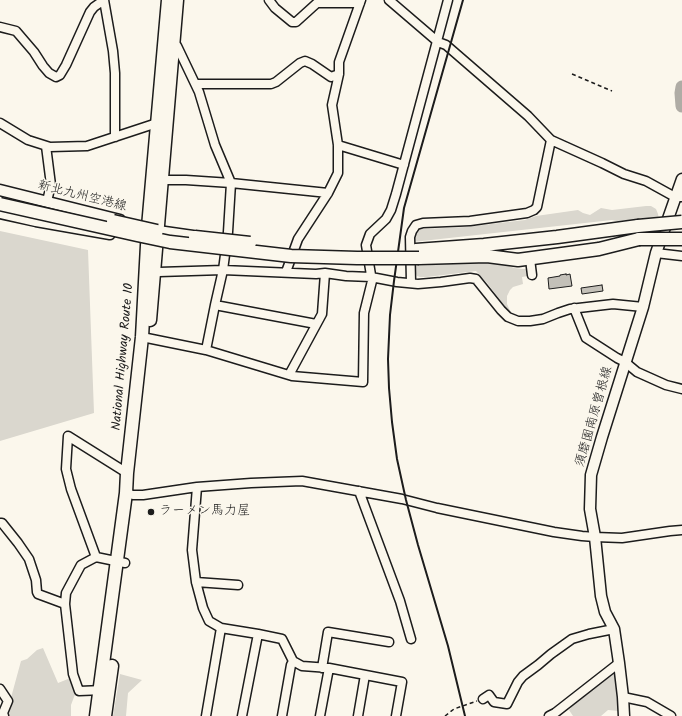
<!DOCTYPE html>
<html>
<head>
<meta charset="utf-8">
<style>
  body { margin:0 }
  canvas { display:block; background:#fbf7ec }
</style>
</head>
<body>
<canvas width="682" height="716"></canvas>
<script>
const g = document.querySelector('canvas').getContext('2d');
g.lineJoin = 'round';
function paint(path, color) { g.fillStyle = color; g.fill(path, 'evenodd'); }
const toPath = rows => new Path2D(rows.map(r => 'M' + r).join(''));
function stroke(path, color, width, dash) { g.strokeStyle = color; g.lineWidth = width; g.lineCap = dash ? 'butt' : 'round'; g.setLineDash(dash || []); g.stroke(path); }
function label(font, color, halo, rows, align = 'center') {
  g.font = font + ' Kalam,"Klee One",sans-serif'; g.lineWidth = 3; g.setLineDash([]); g.textBaseline = 'middle'; g.strokeStyle = halo; g.fillStyle = color; for (const [text, x, y, turn = 0] of rows) {
    g.save(); g.translate(x, y); g.rotate((+turn || 0) * Math.PI / 180); g.textAlign = isNaN(turn) ? turn : align; if (halo) g.strokeText(text, 0, 0); g.fillText(text, 0, 0); g.restore();
  }
}
paint(toPath([
  [646,206,651,206,656,209,658,214,659,219,651,220,647,218,617,221,612,220,413,242,415,232,419,229,424,229,466,227,525,220,536,216,578,210,583,213,590,215,601,208,612,210],
  [0,231,88,250,94,413,0,441],
  [497,261,514,268,522,269,526,269,528,276,522,277,523,284,513,287,510,290,507,296,507,304,511,313,506,308,487,283,476,271,427,277,420,277,417,276,416,274,416,266],
  [43,648,58,683,73,677,77,689,71,705,71,716,6,716,21,661,27,659,37,650],
  [615,671,617,683,619,711,608,710,601,716,573,716,569,710,572,706,571,703],
  [120,674,142,680,128,693,126,716,113,716]
]), '#dad7ce');
stroke(toPath([
  [682,87,681,93,682,106]
]), '#afaca5', 13);
const building = toPath([
  [566,274,566,275,570,274,572,286,549,289,548,278,560,276,560,275,566,274],
  [602,285,603,291,582,294,581,288,602,285]
]);
paint(building, '#c3c0b8');
stroke(building, '#1c1c1c', 1);
const minor = toPath([
  [104,0,113,51,115,73,115,137],
  [269,0,275,8,292,22,296,22,317,3,360,3],
  [389,0,438,42,446,45,528,116,551,140,602,163,624,174,646,181,675,197,682,197],
  [0,27,16,31,34,52,43,66,49,73,56,77,60,75,66,65,90,12,94,7,104,0],
  [173,42,177,46,199,92,215,145,231,183,228,232,223,270,215,305,206,350],
  [196,84,271,84,276,82,300,63,305,61,312,64,331,77,339,74],
  [0,123,28,140,50,147,87,146,157,123,161,124],
  [338,145,404,165],
  [46,146,51,185,47,201],
  [157,180,186,180,231,183,328,193],
  [158,230,200,236],
  [656,253,682,256],
  [530,259,532,275],
  [286,272,298,239,328,193,338,173,338,145,332,105,339,74,339,62,361,0],
  [154,274,159,272,223,270,316,274,325,273,346,276,371,277,397,282,418,284,441,282,470,278,476,279,501,310,508,317,518,321,530,321,543,319,558,313,570,309,613,304,643,307],
  [411,282,410,237,412,231,416,225,423,223,470,221,527,213,534,210,537,207,551,140],
  [215,305,316,324],
  [574,308,586,338,617,358,625,362,637,372,666,385,682,389],
  [142,337,206,350,292,376,363,382,364,313,372,281,366,245,370,234,386,219,391,210,396,194,448,0],
  [289,375,322,314,325,273],
  [197,487,192,550,196,582,203,608,209,621,221,628,258,634,282,639,293,661,302,666,329,668,402,682,396,716],
  [359,491,400,601,411,639],
  [126,493,133,495,143,495,197,487,251,483,302,481,402,499,437,508,554,532,582,536,595,537,622,538,670,531,682,530],
  [0,523,2,523,18,543,29,559,36,580,37,592,38,594,65,604],
  [96,557,71,489,66,469,68,436,127,473],
  [196,582,238,585],
  [322,668,328,632,389,642],
  [0,689,8,701,3,713,4,716],
  [104,690,79,691,73,674,65,604,66,593,81,565,96,557,125,563],
  [623,697,647,702,671,716],
  [483,699,489,695,494,702,507,704,518,682,523,676,538,665,551,654,572,639,589,634,614,629],
  [206,716,221,628],
  [242,716,258,634],
  [282,716,291,665,293,661],
  [320,716,329,668],
  [358,716,365,675],
  [549,716,555,713,619,663]
]);
const major = toPath([
  [0,190,120,220],
  [0,213,36,221,110,234],
  [624,716,623,697,619,663,614,629,605,612,601,596,595,537,590,509,591,475,602,437,643,307,656,253,682,179]
]);
const highway = toPath([
  [416,250,484,245,557,237,638,226],
  [419,258,487,256,518,260,599,249,639,239],
  [150,320,177,0],
  [96,716,126,493,127,473,142,337,148,227,168,0],
  [105,716,112,666]
]);
stroke(minor, '#1c1c1c', 11);
stroke(major, '#1c1c1c', 13);
stroke(highway, '#1c1c1c', 15);
stroke(toPath([
  [572,74,612,91],
  [445,716,454,709,477,701]
]), '#1c1c1c', 1.5, [4, 3]);
stroke(minor, '#fbf7ec', 8);
stroke(major, '#fbf7ec', 10);
stroke(highway, '#fbf7ec', 12);
stroke(toPath([
  [463,0,404,208,394,281,390,315,388,359,389,388,392,422,397,459,406,500,418,545,448,646,465,716]
]), '#1c1c1c', 2);
const highwayBridge = toPath([
  [0,204,137,235,170,242,291,256,357,258,419,258],
  [113,221,157,231],
  [638,226,682,222],
  [195,237,250,243],
  [639,239,682,239]
]);
stroke(highwayBridge, '#1c1c1c', 15, []);
stroke(highwayBridge, '#fbf7ec', 12);
for (const [x, y, r, color] of [
  [151,512,4,"#1c1c1c"]
]) { const dot = new Path2D(); dot.arc(x, y, r, 0, 2 * Math.PI); g.fillStyle = color; g.fill(dot); stroke(dot, '#fbf7ec', 1.5); }
label('13px', '#1c1c1c', '#fbf7ec', [
  ["新北九州空港線",82,197,14],
  ["National Highway Route 10",124,357,-85],
  ["須磨園南原曽根線",595,417,-74]
]);
label('13px', '#1c1c1c', '#fbf7ec', [
  ["ラーメン馬力屋",159,512]
], 'left');
</script>
</body>
</html>
